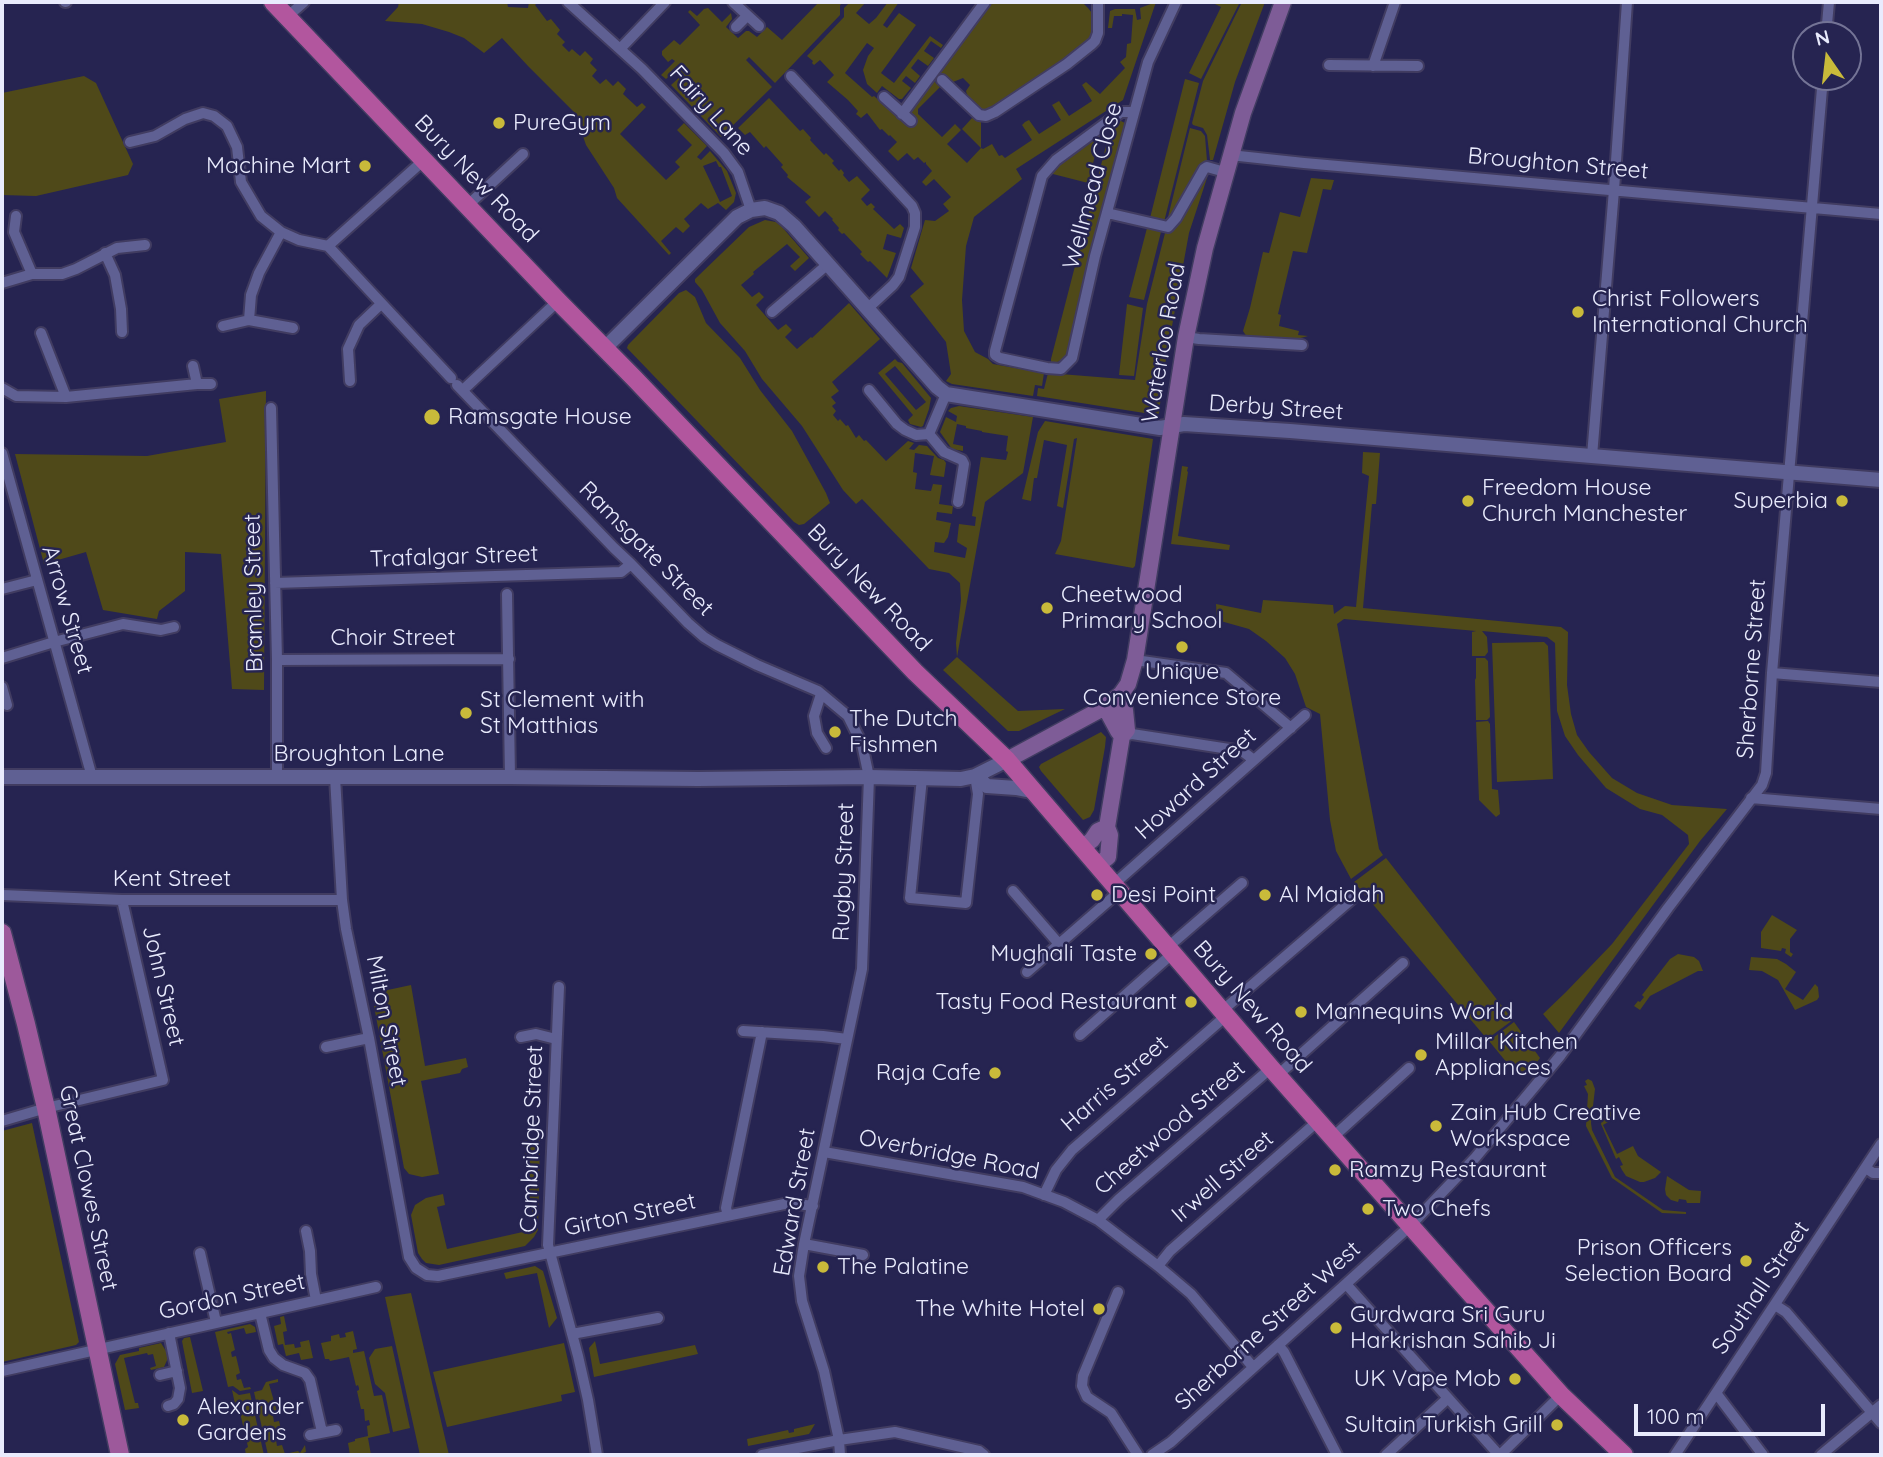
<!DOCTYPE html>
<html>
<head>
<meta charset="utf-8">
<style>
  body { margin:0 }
  #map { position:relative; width:1883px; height:1457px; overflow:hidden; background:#262451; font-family:Quicksand,sans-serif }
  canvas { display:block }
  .frame { position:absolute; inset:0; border:4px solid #e9ebfd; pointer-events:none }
  .north { position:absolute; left:1792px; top:21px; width:70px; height:70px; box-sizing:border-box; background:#262451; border:2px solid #747496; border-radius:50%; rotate:346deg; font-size:19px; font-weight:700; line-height:28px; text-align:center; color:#e9ebfd }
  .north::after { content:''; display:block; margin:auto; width:24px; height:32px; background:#c9ba3a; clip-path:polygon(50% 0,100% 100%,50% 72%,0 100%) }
  .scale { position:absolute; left:1634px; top:1404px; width:191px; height:32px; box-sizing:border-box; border:4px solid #e9ebfd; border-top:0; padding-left:9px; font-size:21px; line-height:24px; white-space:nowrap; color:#e9ebfd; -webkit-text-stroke:5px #262451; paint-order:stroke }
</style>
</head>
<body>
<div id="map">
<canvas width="1883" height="1457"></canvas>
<div class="frame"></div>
<div class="north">N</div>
<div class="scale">100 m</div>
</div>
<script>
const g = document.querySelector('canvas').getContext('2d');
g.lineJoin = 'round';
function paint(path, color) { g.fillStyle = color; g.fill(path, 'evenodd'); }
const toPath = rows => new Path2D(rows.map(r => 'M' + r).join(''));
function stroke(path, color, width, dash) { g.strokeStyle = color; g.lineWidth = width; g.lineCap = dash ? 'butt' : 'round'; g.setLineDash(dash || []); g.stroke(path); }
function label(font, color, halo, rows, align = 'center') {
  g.font = font + ' Quicksand,sans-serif'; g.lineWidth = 5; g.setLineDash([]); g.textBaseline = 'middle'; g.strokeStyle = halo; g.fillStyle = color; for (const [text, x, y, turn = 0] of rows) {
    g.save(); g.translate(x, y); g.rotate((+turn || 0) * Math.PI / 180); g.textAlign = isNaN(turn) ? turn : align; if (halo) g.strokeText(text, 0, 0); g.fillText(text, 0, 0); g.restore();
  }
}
paint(toPath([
  [399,2,481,2,495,4,496,2,507,2,508,7,528,8,529,2,538,2,535,5,547,21,551,19,560,30,557,34,565,42,562,45,569,52,572,49,580,56,585,51,593,59,590,63,597,70,592,76,600,84,606,79,613,86,618,81,626,89,623,94,637,107,642,103,646,107,620,134,666,180,680,167,675,162,692,145,677,130,684,123,707,146,697,157,701,160,710,151,727,171,736,193,734,202,726,210,718,203,708,209,701,203,684,219,690,226,683,233,676,227,661,241,671,253,669,255,617,198,614,188,586,145,575,113,528,66,502,38,484,53,464,38,449,32,422,24,385,21,398,7],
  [716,161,719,167,721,167,732,196,720,202,703,166],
  [819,2,844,2,840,5,840,15,775,83,749,57,746,60,772,87,721,137,671,85,682,75,677,69,666,79,661,75,675,61,672,59,668,62,662,55,662,51,674,40,680,45,700,25,688,12,690,10,697,16,704,9,708,8,722,22,731,13,732,19,726,27,738,38,746,31,749,31,757,37,767,27,782,40],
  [850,2,866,2,856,13,869,24,876,18,888,2,899,2,883,25,887,28,899,13,916,25,881,73,894,83,930,36,943,45,941,48,931,41,924,51,934,58,928,66,918,59,911,68,920,76,915,83,906,76,902,81,911,88,902,99,899,99,882,86,877,93,867,84,863,70,868,56,874,48,867,43,845,73,872,97,874,96,908,126,913,120,910,111,914,105,991,2,1082,2,1088,8,1092,13,1093,20,1092,31,1089,40,1049,70,988,109,981,109,968,98,966,91,970,85,963,78,953,82,943,74,935,82,940,87,918,109,918,114,942,137,955,124,961,130,947,144,967,163,981,148,962,129,972,118,981,122,981,148,983,149,992,144,999,156,1002,155,1005,158,1032,140,1022,125,1025,122,1029,120,1039,134,1061,120,1052,105,1059,101,1069,116,1092,101,1082,85,1086,82,1100,94,1125,68,1120,62,1126,57,1127,44,1131,43,1133,15,1122,14,1122,16,1114,16,1112,28,1108,28,1110,11,1115,9,1135,9,1137,20,1141,19,1140,8,1156,2,1123,100,1016,169,1022,179,974,217,966,246,962,300,964,331,975,352,988,359,993,364,1044,373,1042,386,1035,385,1033,396,952,384,946,381,951,374,946,342,910,296,924,284,911,268,925,220,935,221,949,211,943,204,951,197,934,179,926,186,922,182,932,171,926,164,926,162,924,163,918,157,914,160,907,153,898,161,888,151,897,142,890,135,889,136,882,129,880,130,867,113,861,118,856,114,858,111,848,100,827,82,834,75,820,60,814,65,812,63,813,61,807,56,844,17,844,8],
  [1211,2,1240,2,1201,79,1189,73,1221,7],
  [1242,2,1265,2,1235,82,1213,160,1210,160,1207,135,1203,128,1193,125,1192,123,1203,81],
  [84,76,96,83,133,164,128,175,36,196,2,195,2,93],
  [1185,79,1199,83,1164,222,1150,218],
  [769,98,800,131,803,129,811,138,810,140,824,155,826,153,834,161,832,163,839,171,841,169,844,173,843,175,849,182,857,176,870,190,861,199,867,206,871,203,875,207,873,209,894,229,900,224,904,228,901,238,887,234,883,249,896,253,887,278,870,261,868,262,860,254,862,252,844,233,842,234,838,230,839,228,832,220,833,219,825,211,819,217,805,202,811,197,787,177,788,175,781,167,783,165,766,146,764,148,750,132,745,135,738,128],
  [1119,120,1125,123,1123,135,1067,353,1063,359,1054,364,1051,363,1051,359,1107,142,1114,124],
  [1190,128,1201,131,1205,136,1207,161,1203,165,1170,219,1167,221],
  [1100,136,1088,183,1049,173],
  [1206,175,1208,175,1189,233,1164,370,1159,413,1157,415,1037,396,1038,388,1044,389,1048,373,1135,380,1147,304,1165,233,1174,229,1180,223],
  [1311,178,1334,180,1331,190,1323,189,1307,253,1293,251,1278,314,1281,315,1279,326,1299,331,1298,335,1308,336,1297,339,1247,337,1243,331,1250,308,1263,252,1269,253,1280,212,1300,217],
  [765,220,776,222,782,227,809,258,795,271,790,266,800,257,787,244,753,272,754,274,741,285,752,297,759,292,764,297,756,305,778,330,786,324,792,330,785,337,797,349,811,337,812,338,849,303,880,339,832,382,839,391,831,397,836,403,832,406,836,411,833,415,838,421,840,419,846,426,848,425,856,438,859,435,864,441,866,440,886,461,908,441,914,443,909,449,914,450,919,445,927,446,938,458,944,460,946,463,944,477,930,475,934,456,915,453,913,472,917,473,915,489,931,491,933,484,942,485,939,504,953,506,952,514,937,512,936,520,951,523,948,537,944,543,935,542,934,552,965,558,967,548,957,542,959,524,975,526,976,517,972,516,981,457,1006,460,1008,452,1006,451,1008,436,982,432,982,431,966,428,966,426,957,424,953,444,963,446,963,451,952,449,940,432,946,417,956,422,957,416,948,411,951,408,959,406,1033,417,1023,473,985,502,957,657,1018,711,1065,709,1019,731,1008,731,943,670,957,657,956,643,961,600,960,583,949,573,929,569,862,499,856,504,843,490,802,426,762,379,745,351,720,323,702,290,695,282,695,279,749,227],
  [1147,228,1161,232,1144,300,1129,297],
  [686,290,695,297,706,323,740,358,760,390,792,431,826,493,830,503,804,524,799,525,794,522,627,348,628,345,679,293],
  [1127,304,1143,308,1134,376,1119,375],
  [895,359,898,362,902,363,931,398,929,409,923,426,921,427,910,424,908,420,913,415,878,373],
  [895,366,926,402,916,410,885,374],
  [266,391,264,690,232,689,221,554,185,552,185,591,159,611,157,619,103,610,86,552,44,564,15,454,147,456,226,442,219,399],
  [1045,421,1153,439,1135,566,1133,568,1055,554,1061,541,1077,438,1074,439,1063,508,1057,506,1067,445,1044,440,1037,478,1034,478,1031,501,1022,499,1038,432],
  [1363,452,1380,453,1376,504,1372,504,1363,608,1561,627,1568,632,1567,685,1571,714,1577,735,1589,752,1612,778,1637,793,1672,805,1727,809,1700,841,1559,1033,1543,1014,1566,992,1612,944,1689,844,1688,835,1662,815,1640,809,1606,788,1578,755,1565,736,1557,711,1555,643,1547,637,1482,631,1487,637,1488,652,1485,656,1472,656,1472,632,1476,631,1344,619,1337,624,1379,849,1383,855,1351,879,1336,851,1330,820,1320,714,1306,707,1295,674,1285,658,1266,641,1249,629,1217,620,1216,604,1261,613,1263,600,1333,605,1334,614,1345,606,1356,607,1369,476,1362,473],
  [1182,466,1188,467,1187,471,1188,472,1178,536,1230,545,1229,550,1171,544],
  [1544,642,1548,646,1553,779,1497,782,1492,643],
  [1476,658,1485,658,1488,661,1490,717,1487,720,1476,720,1475,680,1476,678],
  [1488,721,1490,724,1492,789,1498,790,1500,814,1496,817,1479,800,1476,722],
  [1101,732,1106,737,1105,747,1094,810,1090,817,1083,820,1041,771,1039,767,1041,764],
  [1386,858,1513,1020,1487,1039,1354,882],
  [1772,915,1797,930,1790,939,1790,952,1793,954,1791,957,1785,953,1786,949,1782,948,1781,951,1761,948,1761,932],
  [1678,954,1694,957,1699,961,1703,971,1698,971,1650,996,1640,1010,1634,1006,1638,1001,1640,1002,1644,997,1642,995,1670,959],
  [1751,957,1777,959,1786,964,1796,972,1785,989,1803,1000,1815,984,1818,987,1819,997,1817,1000,1795,1010,1778,980,1762,971,1749,970],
  [411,985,425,1066,466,1058,468,1067,462,1069,460,1073,421,1081,439,1174,422,1177,409,1174,404,1168,374,1006,385,1004,383,991],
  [1514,1022,1540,1058,1530,1072,1517,1075,1489,1041],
  [1588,1079,1592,1081,1595,1089,1591,1123,1592,1130,1615,1177,1663,1210,1686,1212,1686,1214,1662,1213,1612,1178,1586,1126,1588,1094,1584,1086,1587,1085,1585,1081],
  [1613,1107,1617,1117,1603,1125,1617,1154,1633,1146,1638,1156,1661,1172,1655,1178,1644,1182,1640,1182,1626,1176,1622,1170,1620,1166,1623,1165,1619,1157,1616,1159,1601,1124,1602,1118],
  [32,1123,79,1342,76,1345,2,1362,2,1131],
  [540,1138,538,1230,534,1237,525,1246,439,1265,426,1263,422,1259,418,1253,411,1215,415,1205,426,1198,443,1194,445,1205,437,1207,447,1249,536,1229,528,1189,532,1188,523,1141],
  [1667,1176,1689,1190,1701,1191,1700,1203,1687,1203,1686,1200,1679,1199,1678,1202,1671,1200,1666,1195,1665,1189],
  [535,1266,543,1271,557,1318,549,1328,537,1273,506,1279,504,1273],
  [411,1293,449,1455,420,1455,385,1297],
  [284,1316,287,1331,283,1332,285,1345,294,1344,295,1348,301,1347,300,1342,309,1340,313,1358,301,1360,299,1353,286,1356,283,1344,278,1345,274,1326,281,1324,280,1317],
  [250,1324,255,1327,256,1332,246,1334,244,1328,227,1332,228,1334,231,1333,235,1350,231,1352,232,1357,236,1356,240,1373,236,1375,237,1380,241,1379,244,1388,250,1387,251,1389,240,1391,233,1386,228,1387,215,1332],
  [353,1331,357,1349,353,1350,353,1353,364,1351,374,1396,382,1395,390,1433,368,1438,371,1455,350,1455,348,1443,355,1441,355,1439,368,1436,367,1426,370,1425,369,1420,365,1421,364,1409,361,1409,357,1391,359,1390,359,1388,358,1385,356,1386,349,1357,330,1361,329,1359,325,1359,321,1343,331,1341,331,1336,339,1334,340,1338,346,1337,345,1333],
  [190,1337,203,1391,192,1393,182,1341,184,1338],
  [595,1341,600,1364,695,1345,698,1354,594,1377,589,1348],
  [161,1343,166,1351,168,1358,164,1367,151,1370,150,1368,156,1366,153,1354,148,1355,147,1353,124,1358,135,1403,138,1403,139,1408,125,1410,115,1364,120,1355,139,1351,139,1348],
  [564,1343,575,1392,561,1395,562,1401,447,1427,433,1372],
  [392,1346,410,1428,393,1432,385,1393,375,1384,369,1358,375,1349],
  [278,1379,278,1382,269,1384,278,1415,273,1416,274,1422,279,1421,281,1429,279,1430,281,1439,276,1440,277,1446,282,1445,285,1454,298,1451,300,1453,305,1445,306,1452,303,1453,303,1455,268,1455,254,1392,262,1390,266,1382],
  [232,1390,239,1395,250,1393,264,1455,246,1455,245,1449,248,1447,238,1404,235,1404],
  [815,1424,809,1434,748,1446,747,1439,788,1430,789,1433,794,1432,794,1429]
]), '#4f4919');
const minor = toPath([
  [65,2,66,2],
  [568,2,642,69,724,153,738,172,751,210],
  [733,2,759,26],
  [287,17,304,2],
  [736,27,747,16],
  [1826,35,1829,2],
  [620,49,665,2],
  [1329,65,1418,66],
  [1373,66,1395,2],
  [791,76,912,206,915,213,915,227,899,277,893,285,867,309],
  [942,80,979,115,986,116,995,112,1067,64,1092,44,1095,41,1098,33,1098,3],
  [884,97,911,121],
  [1134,112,1121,112,1056,160,1042,176,995,351,995,355,1000,358,1047,368,1061,369,1072,358,1095,256,1148,62,1176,2],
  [902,114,985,2],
  [130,142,155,136,185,119,203,113,214,116,227,126,237,147,241,182,261,216,281,232,299,240,328,246,424,160],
  [1230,155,1304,163,1881,214],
  [467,206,523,154],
  [1107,213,1168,227,1176,218,1204,169,1207,167,1225,172],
  [16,216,14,232,32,274],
  [281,232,259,273,251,295,249,320,293,328],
  [328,246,451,378],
  [105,253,115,275,121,309,122,332],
  [2,283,32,274,62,274,76,269,117,248,145,245],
  [772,312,828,264],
  [223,326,249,320],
  [41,333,66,397],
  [1186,337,1199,339,1302,345],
  [193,366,197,384],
  [350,381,348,349,359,325,381,304],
  [457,385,614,548,631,564,688,623,704,637,717,645,757,665,818,691,848,716,862,744,869,777,862,969,804,1244,799,1276,802,1301,824,1371,839,1440,840,1455],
  [2,388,16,396,66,397,197,384,211,384],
  [463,390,558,301],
  [869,390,897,424,905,430,916,435,929,434],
  [271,408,277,660,277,777],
  [929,434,944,452,962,460,964,464,958,502],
  [929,434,946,394],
  [2,453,92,777],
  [1592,456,1614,190,1627,2],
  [275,583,621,572,631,564],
  [2,589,37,580],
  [507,594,510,777],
  [2,658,54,642,123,624,161,630,174,627],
  [277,660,509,659],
  [1135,660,1226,673,1291,728],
  [1772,673,1881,682],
  [2,687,7,705],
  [821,694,814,716,817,733,826,748],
  [1122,736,1132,734,1242,751,1254,760],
  [335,777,342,900,346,929,369,1038,409,1257,416,1268,427,1275,438,1276,789,1203,813,1206],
  [922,778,910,898,966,903,978,794,975,776],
  [1751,798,1881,809],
  [1114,884,1305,715],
  [1013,891,1059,944],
  [2,895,122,900,342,900],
  [1168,947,1242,883],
  [1027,972,1120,891],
  [559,987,548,1245,578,1356,588,1400,597,1455],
  [1223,1010,1352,899],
  [743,1031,823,1036,847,1039],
  [1080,1035,1173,953],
  [521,1037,536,1034,556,1039],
  [326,1047,369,1038],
  [1278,1075,1403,963],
  [2,1121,46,1108,163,1080,122,900],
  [1332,1138,1409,1068],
  [824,1152,1023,1187,1064,1202,1098,1220,1158,1266,1191,1294,1253,1367],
  [1866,1168,1873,1173,1881,1173],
  [1044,1195,1056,1170,1072,1150,1227,1015],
  [728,1215,726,1208,762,1032],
  [1098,1220,1119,1199,1271,1068],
  [306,1231,310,1251,311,1274,316,1300],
  [804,1244,863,1255],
  [200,1253,216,1322],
  [1158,1266,1170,1251,1318,1121],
  [1346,1284,1499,1455],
  [1118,1292,1083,1376,1082,1386,1087,1397,1111,1413,1138,1455],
  [1775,1305,1786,1312,1881,1423],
  [260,1313,269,1350,274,1358,283,1365,305,1373,310,1380,322,1432],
  [572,1334,658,1318],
  [1278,1345,1284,1352,1337,1455],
  [2,1371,376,1287],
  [160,1375,177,1371],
  [1716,1393,1763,1455],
  [168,1406,174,1404,178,1399,180,1388,169,1333],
  [310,1435,336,1430],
  [762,1455,839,1440,895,1432,979,1451,984,1455],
  [1152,1455,1171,1442,1410,1226,1475,1158,1560,1056,1668,908,1762,785,1766,773,1772,673,1823,77],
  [1386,1455,1447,1399],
  [1500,1455,1561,1395],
  [1675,1455,1881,1144],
  [1821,1455,1881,1405]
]);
const tertiary = toPath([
  [605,348,737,217,751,210,765,208,779,213,794,226,937,387,946,394,1160,428,1184,424,1290,431,1881,480],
  [975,776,987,786,1016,788,1036,792],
  [2,777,510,777,698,779,869,777,961,779,975,776,1007,760]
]);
const secondary = toPath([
  [1105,707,1118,731,1122,736],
  [1007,760,1105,707,1121,694,1128,684,1135,660,1186,337,1205,248,1243,113,1283,2],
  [1083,847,1092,840,1098,831,1107,827],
  [1098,865,1108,857,1110,835,1107,827,1122,736,1127,730,1125,710,1117,698]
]);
const primary = toPath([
  [2,933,26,1024,46,1108,120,1455]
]);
const trunk = toPath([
  [273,2,558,301,634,378,915,672,1007,760,1271,1068,1470,1293,1561,1395,1624,1455]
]);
stroke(minor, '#413c61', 14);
stroke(tertiary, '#413c61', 18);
stroke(secondary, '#413c61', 19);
stroke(primary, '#413c61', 21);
stroke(trunk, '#413c61', 21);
stroke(minor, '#5f6093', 10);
stroke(tertiary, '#5f6093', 14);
stroke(secondary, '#7e5c97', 16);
stroke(primary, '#9d599b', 18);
stroke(trunk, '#b2569e', 18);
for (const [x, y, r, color] of [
  [499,123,7,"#c9ba3a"],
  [365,166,7,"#c9ba3a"],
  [1578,312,7,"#c9ba3a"],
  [432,417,9,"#c9ba3a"],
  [1468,501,7,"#c9ba3a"],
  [1842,501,7,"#c9ba3a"],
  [1047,608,7,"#c9ba3a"],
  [1182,647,7,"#c9ba3a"],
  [466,713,7,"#c9ba3a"],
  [835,732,7,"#c9ba3a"],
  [1097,895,7,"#c9ba3a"],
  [1265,895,7,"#c9ba3a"],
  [1151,954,7,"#c9ba3a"],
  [1191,1002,7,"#c9ba3a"],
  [1301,1012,7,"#c9ba3a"],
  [1421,1055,7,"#c9ba3a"],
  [995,1073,7,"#c9ba3a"],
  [1436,1126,7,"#c9ba3a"],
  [1335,1170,7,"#c9ba3a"],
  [1368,1209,7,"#c9ba3a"],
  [1746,1261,7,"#c9ba3a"],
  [823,1267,7,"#c9ba3a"],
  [1099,1309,7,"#c9ba3a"],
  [1336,1328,7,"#c9ba3a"],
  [1515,1379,7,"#c9ba3a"],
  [183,1420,7,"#c9ba3a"],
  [1557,1425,7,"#c9ba3a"]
]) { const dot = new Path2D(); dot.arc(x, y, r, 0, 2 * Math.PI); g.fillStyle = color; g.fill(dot); stroke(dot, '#262451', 2.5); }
label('23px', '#e9ebfd', '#262451', [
  ["Fairy Lane",711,111,48],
  ["Broughton Street",1558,164,5],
  ["Bury New Road",476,179,46],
  ["Wellmead Close",1093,186,-75],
  ["Waterloo Road",1164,343,-80],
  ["Derby Street",1276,408,4],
  ["Ramsgate Street",646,549,45],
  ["Trafalgar Street",454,557,-2],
  ["Bury New Road",869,588,46],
  ["Bramley Street",254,593,-91],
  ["Arrow Street",67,610,74],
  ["Choir Street",393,638],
  ["Sherborne Street",1752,669,-86],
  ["Broughton Lane",359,754],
  ["Howard Street",1196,784,-42],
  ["Rugby Street",844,872,-88],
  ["Kent Street",172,879],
  ["John Street",163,986,77],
  ["Bury New Road",1252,1007,49],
  ["Milton Street",386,1021,79],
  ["Harris Street",1115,1084,-41],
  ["Cheetwood Street",1170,1128,-41],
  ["Cambridge Street",532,1139,-88],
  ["Overbridge Road",949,1155,11],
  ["Irwell Street",1223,1177,-41],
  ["Great Clowes Street",88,1188,78],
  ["Edward Street",795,1202,-80],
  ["Girton Street",630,1215,-12],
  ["Southall Street",1761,1288,-56],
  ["Gordon Street",232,1297,-12],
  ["Sherborne Street West",1268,1326,-42]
]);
label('23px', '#e9ebfd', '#262451', [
  ["PureGym",513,123],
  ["Machine Mart",351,166,"right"],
  ["Christ Followers",1592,299],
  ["International Church",1592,325],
  ["Ramsgate House",448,417],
  ["Freedom House",1482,488],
  ["Church Manchester",1482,514],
  ["Superbia",1828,501,"right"],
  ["Cheetwood",1061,595],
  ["Primary School",1061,621],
  ["Unique",1182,672,"center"],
  ["Convenience Store",1182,698,"center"],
  ["St Clement with",480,700],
  ["St Matthias",480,726],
  ["The Dutch",849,719],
  ["Fishmen",849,745],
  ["Desi Point",1111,895],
  ["Al Maidah",1279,895],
  ["Mughali Taste",1137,954,"right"],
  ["Tasty Food Restaurant",1177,1002,"right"],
  ["Mannequins World",1315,1012],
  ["Millar Kitchen",1435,1042],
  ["Appliances",1435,1068],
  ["Raja Cafe",981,1073,"right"],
  ["Zain Hub Creative",1450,1113],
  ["Workspace",1450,1139],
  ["Ramzy Restaurant",1349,1170],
  ["Two Chefs",1382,1209],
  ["Prison Officers",1732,1248,"right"],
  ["Selection Board",1732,1274,"right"],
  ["The Palatine",837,1267],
  ["The White Hotel",1085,1309,"right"],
  ["Gurdwara Sri Guru",1350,1315],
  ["Harkrishan Sahib Ji",1350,1341],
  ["UK Vape Mob",1501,1379,"right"],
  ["Alexander",197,1407],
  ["Gardens",197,1433],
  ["Sultain Turkish Grill",1543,1425,"right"]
], 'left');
</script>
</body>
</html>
